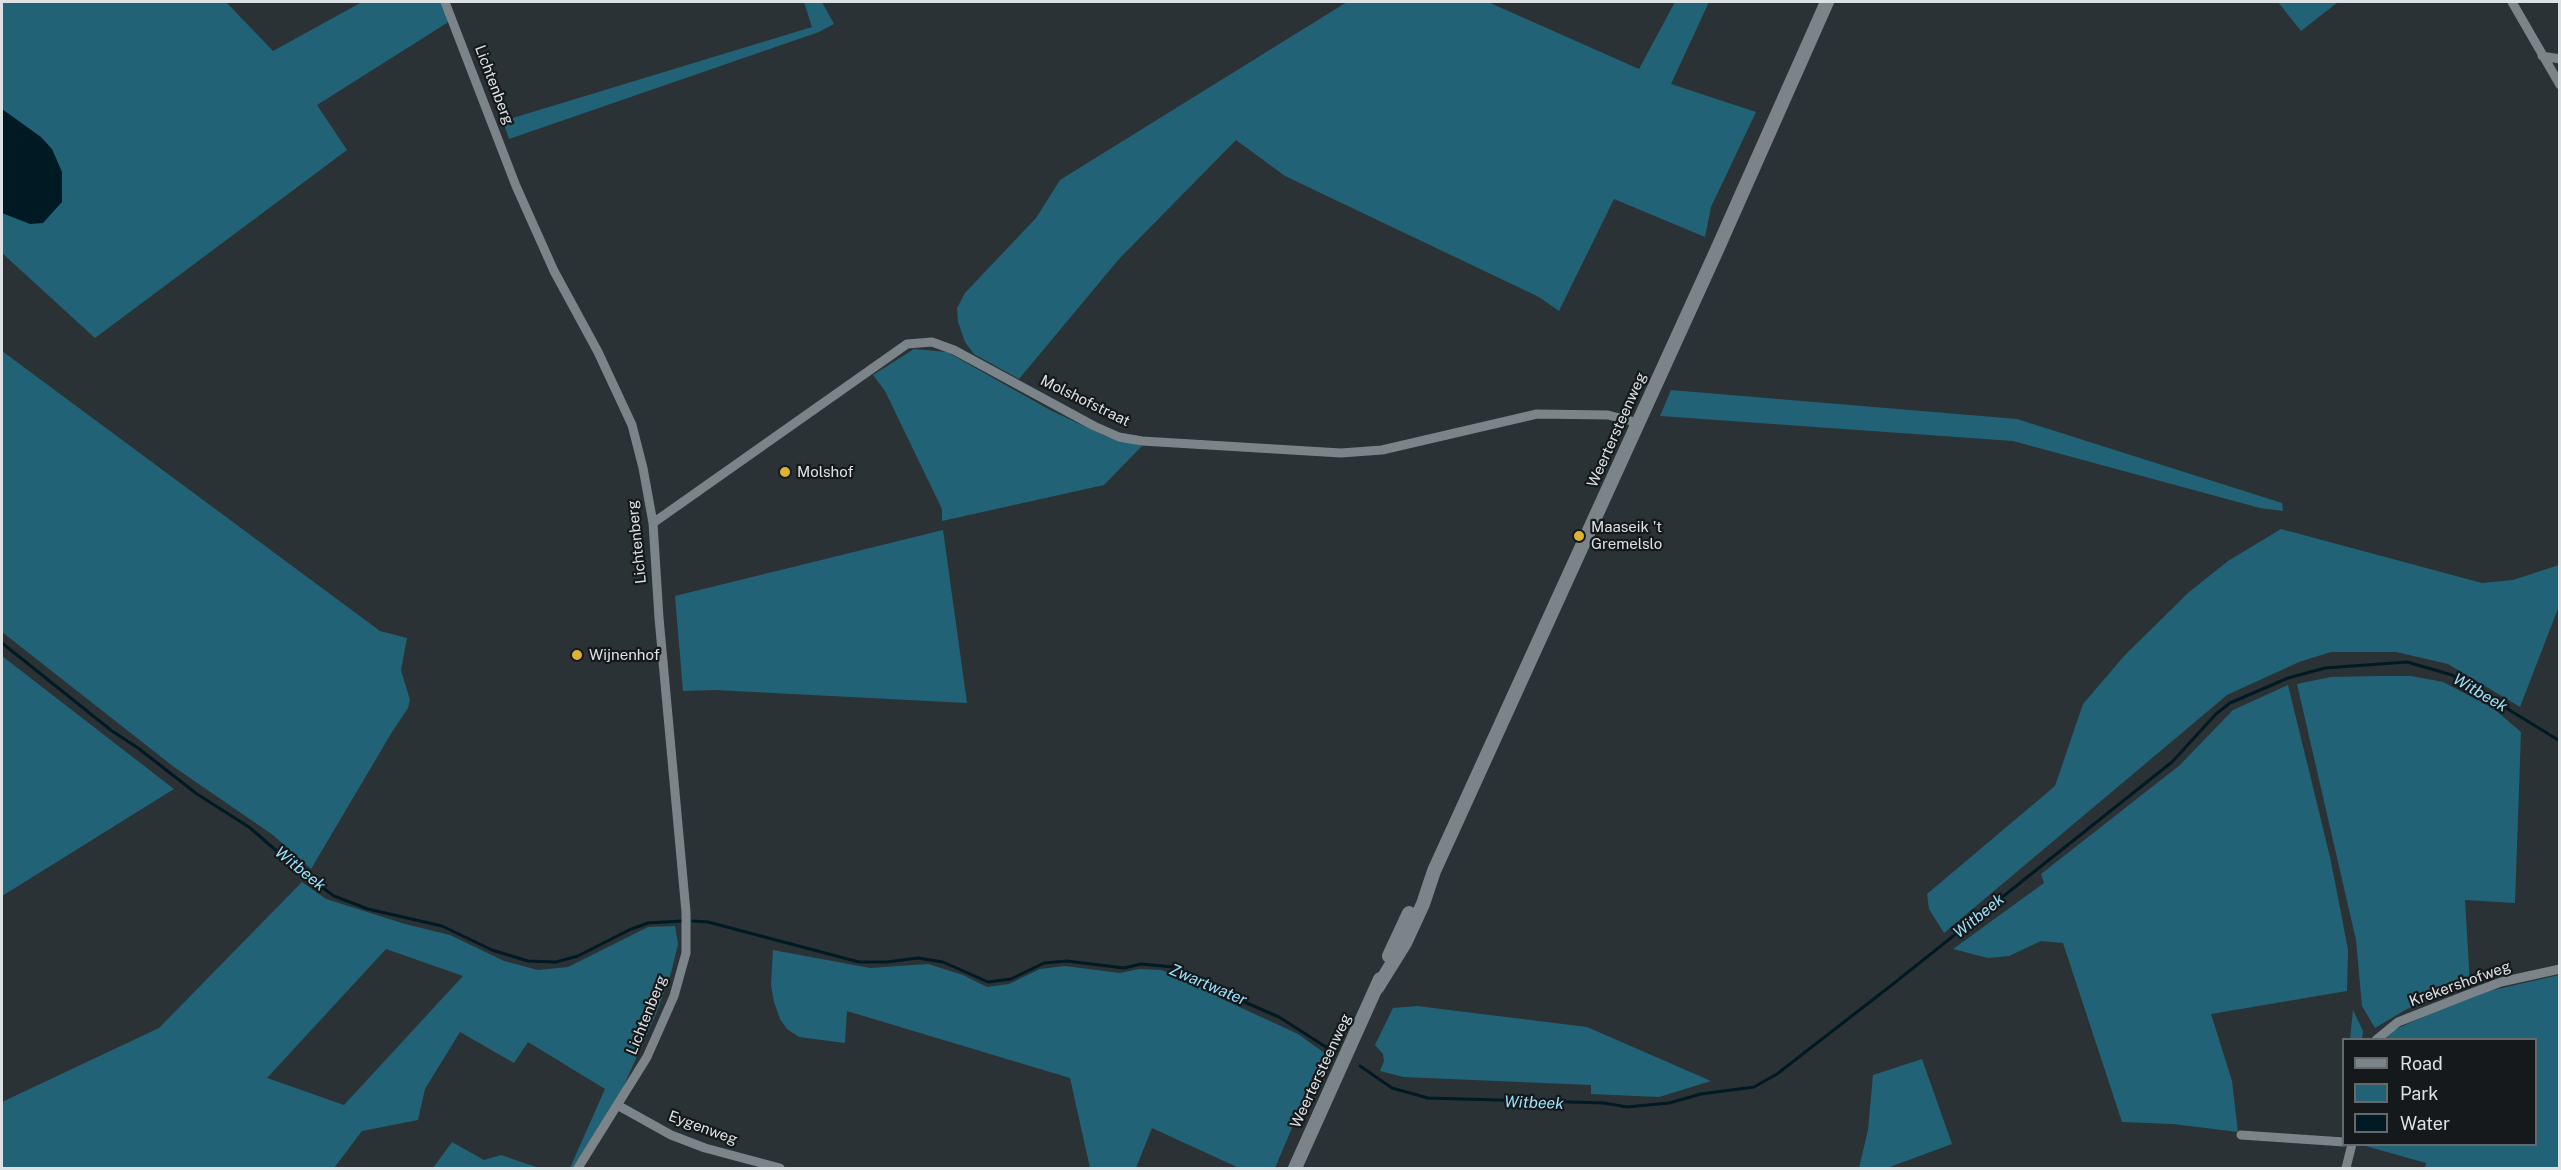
<!DOCTYPE html>
<html>
<head>
<meta charset="utf-8">
<style>
  body { margin:0 }
  #map { position:relative; width:2561px; height:1170px; overflow:hidden; background:#2b3235; font-family:"Public Sans",sans-serif }
  canvas { display:block }
  .frame { position:absolute; inset:0; border:3px solid #dce1e3; pointer-events:none }
  .legend { position:absolute; left:2342px; top:1038px; width:195px; height:108px; box-sizing:border-box; background:#16191b; border:2px solid #65696b; margin:0; padding:8px 10px; list-style:none; font-size:18px; color:#dce1e3 }
  .legend li { display:flex; align-items:center; gap:12px; height:30px }
  .legend b { width:30px; border:2px solid #65696b }
</style>
</head>
<body>
<div id="map">
<canvas width="2561" height="1170"></canvas>
<div class="frame"></div>
<ul class="legend">
<li><b style="height:8px;background:#7b8488"></b>Road</li>
<li><b style="height:16px;background:#226277"></b>Park</li>
<li><b style="height:16px;background:#001a24"></b>Water</li>
</ul>
</div>
<script>
const g = document.querySelector('canvas').getContext('2d');
g.lineJoin = 'round';
function paint(path, color) { g.fillStyle = color; g.fill(path, 'evenodd'); }
const toPath = rows => new Path2D(rows.map(r => 'M' + r).join(''));
function stroke(path, color, width, dash) { g.strokeStyle = color; g.lineWidth = width; g.lineCap = dash ? 'butt' : 'round'; g.setLineDash(dash || []); g.stroke(path); }
function label(font, color, halo, rows, align = 'center') {
  g.font = font + ' "Public Sans",sans-serif'; g.lineWidth = 4.5; g.setLineDash([]); g.textBaseline = 'middle'; g.strokeStyle = halo; g.fillStyle = color; for (const [text, x, y, turn = 0] of rows) {
    g.save(); g.translate(x, y); g.rotate((+turn || 0) * Math.PI / 180); g.textAlign = isNaN(turn) ? turn : align; if (halo) g.strokeText(text, 0, 0); g.fillText(text, 0, 0); g.restore();
  }
}
paint(toPath([
  [2,2,226,2,273,51,362,2,442,2,450,21,317,105,347,150,95,338,2,253],
  [804,2,822,2,834,24,819,32,509,139,503,121,812,27],
  [1347,2,1488,2,1639,69,1675,2,1709,2,1671,84,1756,112,1711,207,1705,237,1614,199,1559,311,1539,297,1285,176,1236,140,1119,259,1019,379,974,354,965,342,958,322,957,308,965,293,1036,218,1060,180],
  [2278,2,2338,2,2301,31],
  [914,349,947,352,1050,410,1107,437,1142,446,1104,485,942,521,942,509,885,391,873,375],
  [2,351,380,631,407,638,401,670,410,700,408,708,392,732,311,869,273,835,174,767,2,632],
  [1671,390,2017,419,2282,503,2283,511,2260,508,2013,441,1660,416],
  [2281,529,2482,583,2513,580,2559,565,2559,606,2520,707,2448,664,2396,652,2331,652,2299,662,2227,695,1944,933,1929,909,1927,894,2055,786,2083,704,2125,655,2188,593,2228,561],
  [943,530,967,703,715,690,683,691,675,596],
  [2,656,174,789,2,896],
  [2381,676,2411,676,2443,682,2493,708,2521,732,2515,903,2465,900,2470,985,2407,1009,2375,1028,2362,1006,2356,940,2297,684,2331,677],
  [2288,685,2330,857,2341,913,2348,950,2347,991,2211,1014,2232,1081,2238,1132,2173,1124,2122,1122,2063,943,2041,941,2009,956,1988,958,1953,949,2044,883,2041,874,2180,765,2233,710],
  [302,882,326,899,405,924,450,935,504,961,538,970,568,967,648,927,675,926,678,944,671,973,656,1014,616,1103,573,1168,570,1168,605,1089,528,1042,514,1063,460,1032,425,1089,418,1120,362,1131,334,1168,2,1168,2,1102,159,1028],
  [386,949,463,976,344,1105,267,1078],
  [773,950,870,968,928,964,963,975,987,987,1009,984,1040,969,1065,966,1120,973,1139,969,1161,970,1185,978,1222,999,1298,1034,1326,1054,1319,1064,1275,1168,1239,1168,1152,1128,1136,1168,1090,1168,1070,1078,847,1011,845,1043,799,1037,787,1029,780,1019,774,1002,771,985],
  [2559,975,2559,1168,2425,1168,2426,1163,2362,1145,2536,1144,2536,1040,2385,1039,2394,1030,2432,1013,2489,991],
  [1417,1006,1587,1027,1711,1081,1659,1097,1591,1094,1591,1085,1403,1077,1380,1071,1384,1061,1383,1054,1375,1045,1393,1008],
  [2353,1010,2363,1031,2362,1039,2350,1039],
  [1922,1059,1952,1144,1887,1168,1859,1168,1868,1130,1873,1075],
  [452,1142,484,1160,501,1155,539,1168,433,1168]
]), '#226277');
paint(toPath([
  [2,109,41,137,52,149,62,172,62,202,43,223,30,224,2,213]
]), '#001a24');
stroke(toPath([
  [2,643,112,731,138,748,197,794,249,827,301,872,334,896,368,909,442,926,492,950,528,961,556,962,578,956,629,930,648,923,681,921],
  [693,921,708,922,859,962,887,962,918,958,943,962,988,982,1011,979,1044,963,1067,961,1124,968,1141,964,1173,967,1226,994,1279,1017,1329,1049],
  [1360,1066,1392,1088,1428,1098,1604,1103,1627,1107,1669,1103,1701,1094,1754,1087,1777,1074,1893,984,2172,762,2216,714,2230,703,2288,678,2325,668,2407,662,2452,675,2560,741]
]), '#001a24', 3);
stroke(toPath([
  [445,2,516,186,554,271,598,352,632,425,643,468,653,523,659,618,686,912,686,953,674,996,647,1057,578,1168],
  [2512,2,2560,85],
  [2542,56,2560,59],
  [653,523,907,344,932,342,954,350,1094,426,1119,437,1142,441,1341,453,1382,450,1537,414,1608,415,1639,423],
  [2376,1040,2398,1022,2464,996,2501,982,2560,969],
  [619,1106,671,1135,705,1148,780,1168],
  [2241,1135,2344,1142],
  [2346,1168,2352,1144]
]), '#7b8488', 9);
stroke(toPath([
  [1389,956,1409,913],
  [1377,988,1405,943,1423,904,1434,871,1716,252,1827,2],
  [1295,1168,1380,979]
]), '#7b8488', 14);
for (const [x, y, r, color] of [
  [785,472,6,"#dcb233"],
  [1579,536,6,"#dcb233"],
  [577,655,6,"#dcb233"]
]) { const dot = new Path2D(); dot.arc(x, y, r, 0, 2 * Math.PI); g.fillStyle = color; g.fill(dot); stroke(dot, '#16191b', 2); }
label('15px', '#dce1e3', '#16191b', [
  ["Lichtenberg",494,85,69],
  ["Molshofstraat",1085,401,26],
  ["Weertersteenweg",1617,430,-66],
  ["Lichtenberg",637,542,-96],
  ["Krekershofweg",2460,984,-20],
  ["Lichtenberg",647,1015,-68],
  ["Weertersteenweg",1321,1071,-65],
  ["Eygenweg",703,1128,20]
]);
label('15px', '#dce1e3', '#16191b', [
  ["Molshof",797,472],
  ["Maaseik 't",1591,527],
  ["Gremelslo",1591,544],
  ["Wijnenhof",589,655]
], 'left');
label('italic 16px', '#9be1fc', '#16191b', [
  ["Witbeek",2480,693,30],
  ["Witbeek",300,869,39],
  ["Witbeek",1979,916,-39],
  ["Zwartwater",1208,985,23],
  ["Witbeek",1534,1103,2]
]);
</script>
</body>
</html>
